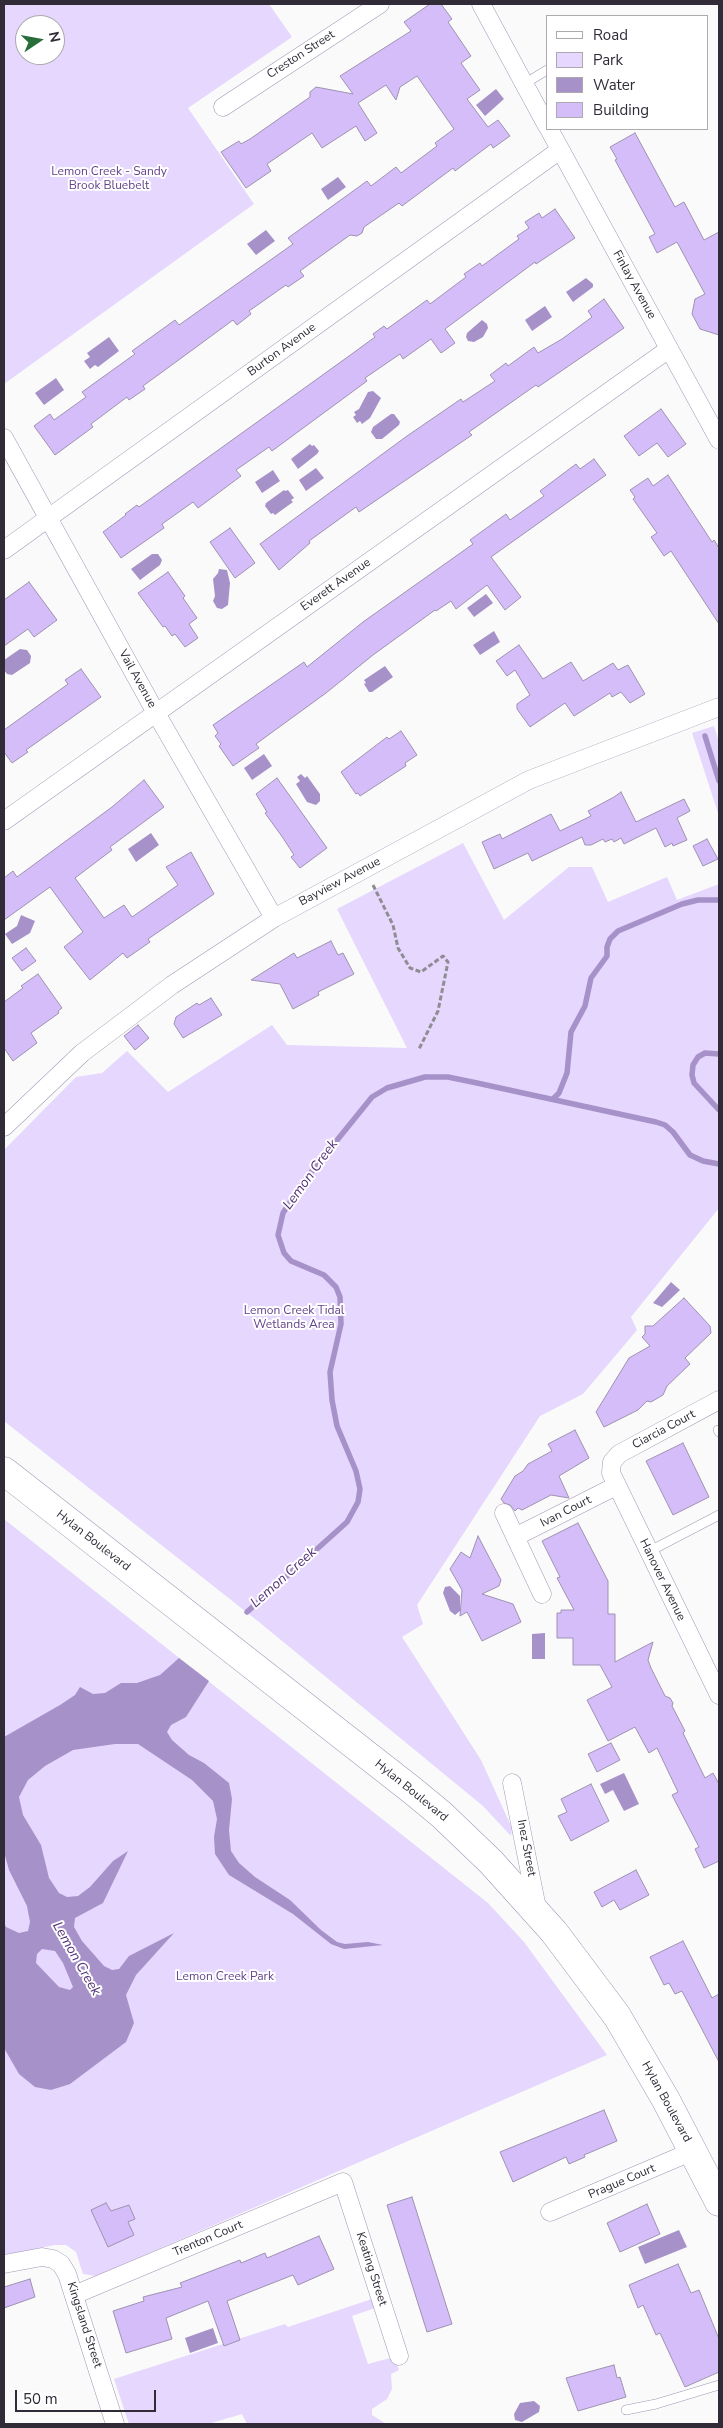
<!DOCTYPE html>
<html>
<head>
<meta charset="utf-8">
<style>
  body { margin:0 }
  #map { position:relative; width:723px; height:2428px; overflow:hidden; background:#fafafa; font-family:"Nunito Sans",sans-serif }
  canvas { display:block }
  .frame { position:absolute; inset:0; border:5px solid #302b37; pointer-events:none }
  .legend { position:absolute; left:546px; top:15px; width:162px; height:115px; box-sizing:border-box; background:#fff; border:1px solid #acaaaf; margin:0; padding:6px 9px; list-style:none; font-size:15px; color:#302b37 }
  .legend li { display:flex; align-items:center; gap:10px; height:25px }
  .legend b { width:25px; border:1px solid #acaaaf }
  .north { position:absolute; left:15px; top:15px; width:50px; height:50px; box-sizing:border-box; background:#fff; border:1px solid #acaaaf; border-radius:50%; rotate:78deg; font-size:14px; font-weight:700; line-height:20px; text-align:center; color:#302b37 }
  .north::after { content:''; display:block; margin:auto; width:18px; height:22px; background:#286e3a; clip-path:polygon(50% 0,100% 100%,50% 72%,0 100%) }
  .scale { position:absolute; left:15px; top:2390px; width:141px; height:22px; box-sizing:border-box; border:2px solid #302b37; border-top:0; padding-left:6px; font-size:15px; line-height:18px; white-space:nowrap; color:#302b37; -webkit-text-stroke:4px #fff; paint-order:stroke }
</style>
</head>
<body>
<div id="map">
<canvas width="723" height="2428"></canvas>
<div class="frame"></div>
<ul class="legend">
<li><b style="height:6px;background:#fff"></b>Road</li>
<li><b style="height:14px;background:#e5d7fd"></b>Park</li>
<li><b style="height:14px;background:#a791c9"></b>Water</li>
<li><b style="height:14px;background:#d4bdf8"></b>Building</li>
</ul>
<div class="north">N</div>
<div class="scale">50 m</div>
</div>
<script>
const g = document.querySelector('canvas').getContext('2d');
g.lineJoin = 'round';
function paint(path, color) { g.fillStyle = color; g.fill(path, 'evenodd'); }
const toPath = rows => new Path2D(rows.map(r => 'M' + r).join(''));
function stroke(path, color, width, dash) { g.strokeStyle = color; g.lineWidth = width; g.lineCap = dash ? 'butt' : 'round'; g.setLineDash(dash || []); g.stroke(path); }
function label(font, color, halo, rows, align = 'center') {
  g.font = font + ' "Nunito Sans",sans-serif'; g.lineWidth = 4; g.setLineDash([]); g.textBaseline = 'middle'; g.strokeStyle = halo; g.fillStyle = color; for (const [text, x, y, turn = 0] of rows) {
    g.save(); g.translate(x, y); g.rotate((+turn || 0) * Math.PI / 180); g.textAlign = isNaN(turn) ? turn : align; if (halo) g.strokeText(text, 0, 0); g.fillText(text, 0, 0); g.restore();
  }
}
paint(toPath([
  [4,4,269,4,292,37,188,108,254,204,4,384],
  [25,25,55,25,55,55,25,55],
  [714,726,719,742,719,816,692,733],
  [463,843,504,920,569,867,592,867,608,902,667,877,677,900,719,884,719,1208,631,1317,637,1330,583,1394,540,1416,417,1605,423,1624,402,1637,481,1760,512,1828,511,1836,483,1806,259,1622,4,1421,4,1150,76,1077,102,1073,127,1051,168,1092,272,1025,287,1045,407,1048,337,909],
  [4,1519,488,1903,524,1942,607,2055,96,2276,83,2274,76,2252,66,2245,54,2245,4,2256],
  [375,2298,378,2307,352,2316,368,2364,394,2357,399,2370,391,2374,392,2389,387,2399,372,2409,372,2415,386,2424,247,2424,242,2414,208,2424,129,2424,114,2379,285,2324,288,2327]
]), '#e5d7fd');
paint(toPath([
  [496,89,504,99,485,116,476,105],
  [338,177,346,187,328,200,321,189],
  [266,230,275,241,256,255,247,244],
  [586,278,593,284,593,287,573,302,566,292],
  [545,306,552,317,532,331,525,320],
  [482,320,487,324,488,328,483,337,474,342,468,341,466,337,467,333],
  [109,337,119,351,98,367,95,365,90,369,84,361,90,357,87,353],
  [56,378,64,390,44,405,35,393],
  [373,391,381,398,370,418,362,424,360,421,357,423,353,417,356,415,354,412,359,409,368,392],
  [391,414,394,414,400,422,399,425,382,439,376,439,371,432,373,427],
  [310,444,312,446,314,445,319,451,317,454,298,469,291,459],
  [316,468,324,478,306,491,299,480],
  [273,470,280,481,262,493,255,482],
  [284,490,285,491,288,490,294,498,291,500,293,502,275,515,273,513,271,514,265,506,266,503],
  [152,554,158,554,162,560,160,565,140,580,131,569],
  [219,569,227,570,230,583,228,605,222,609,217,608,213,601,215,596,213,579,218,573],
  [486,594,493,603,474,617,467,608],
  [494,631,500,642,480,655,473,645],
  [20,649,27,650,31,656,30,663,12,675,7,674,4,670,4,660],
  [385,666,393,677,372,692,369,692,364,684,366,683,364,680],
  [264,754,272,766,252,780,244,768],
  [301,774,305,778,307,776,320,794,320,801,316,805,307,802,296,784,300,781,297,777],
  [151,833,159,845,136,862,128,849],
  [21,915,35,921,30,933,12,944,5,934,17,926],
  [671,1282,680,1290,662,1307,653,1303],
  [450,1586,460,1596,460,1611,455,1615,450,1611,443,1593,445,1587],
  [545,1633,545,1659,532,1659,532,1634],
  [179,1658,209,1681,186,1717,171,1725,167,1732,172,1740,189,1755,204,1763,229,1783,232,1799,229,1830,231,1851,239,1863,255,1877,290,1900,321,1930,337,1942,345,1944,368,1942,383,1945,344,1949,331,1944,293,1914,229,1875,215,1854,214,1837,217,1819,213,1801,192,1780,138,1744,115,1744,73,1750,45,1766,28,1780,19,1797,23,1815,41,1845,49,1878,59,1893,67,1897,78,1896,90,1887,113,1861,128,1851,103,1903,75,1918,74,1927,82,1941,104,1966,112,1970,119,1969,129,1956,174,1933,136,1975,126,1995,134,2023,126,2042,70,2084,51,2090,35,2087,19,2074,4,2048,4,1923,6,1927,19,1933,28,1931,30,1922,27,1906,9,1870,4,1852,4,1737,60,1705,75,1695,80,1687,93,1694,105,1693,121,1683,137,1683,160,1675],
  [42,1949,55,1951,63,1963,73,1987,70,1990,59,1987,36,1963,37,1954],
  [624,1773,639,1804,624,1811,613,1790,605,1794,600,1784],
  [679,2230,687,2247,645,2264,638,2247],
  [213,2328,218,2343,190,2353,185,2338],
  [534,2401,540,2406,539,2412,522,2422,515,2420,514,2414,520,2403]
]), '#a791c9');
stroke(toPath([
  [705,736,719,781],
  [719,1054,705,1053,698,1057,693,1065,692,1075,694,1083,719,1110],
  [553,1099,559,1093,567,1073,571,1032,585,1006,591,978,607,956,607,947,610,939,618,931,682,904,698,900,719,900],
  [247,1612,347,1522,358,1502,360,1489,356,1471,337,1426,332,1400,330,1372,341,1324,340,1297,336,1287,324,1275,291,1261,284,1253,278,1235,283,1213,304,1181,372,1097,387,1088,425,1077,448,1077,477,1083,656,1122,665,1125,673,1132,690,1155,703,1161,719,1164]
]), '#a791c9', 5.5);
const building = toPath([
  [430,4,441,4,452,19,448,22,471,56,461,63,480,90,467,99,488,127,498,120,510,136,493,148,491,144,455,171,453,168,402,206,399,203,364,227,362,233,357,236,350,235,300,271,304,276,288,287,286,285,249,311,251,314,237,325,233,320,195,348,143,386,145,389,129,400,127,397,91,424,93,427,55,455,34,426,50,414,54,420,86,397,82,392,135,354,132,351,175,320,179,325,293,244,288,238,367,181,371,186,396,167,401,173,437,146,435,143,454,129,417,76,400,87,396,100,386,85,358,103,377,133,365,141,356,126,322,148,312,133,267,164,271,171,246,188,221,152,239,141,241,144,250,139,310,97,310,92,316,87,353,94,340,76,411,31,404,22,430,4],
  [635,133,675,207,684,202,704,240,719,232,719,335,700,329,692,314,695,299,705,294,677,242,657,253,649,237,655,234,615,160,617,159,610,147,635,133],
  [555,209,575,238,536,264,535,262,445,329,455,343,441,353,431,339,403,359,400,354,365,378,367,381,272,451,269,447,236,470,241,476,198,508,193,502,162,524,164,528,121,558,103,532,126,515,125,514,137,505,139,507,349,356,375,337,373,334,384,326,387,329,427,300,430,304,466,277,464,274,480,263,482,266,519,239,517,236,529,228,525,222,539,213,542,218,555,209],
  [604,299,624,328,538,387,536,385,469,432,472,435,359,512,356,507,309,541,310,543,279,570,260,544,407,436,461,399,463,402,495,381,490,375,506,363,508,366,534,347,538,353,562,339,592,317,588,311,604,299],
  [661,409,686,444,668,457,657,443,639,456,624,436,661,409],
  [594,459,606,475,491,557,521,597,505,610,487,585,456,609,451,601,436,611,435,610,373,655,326,693,256,744,259,748,233,766,219,746,221,744,215,736,218,733,213,725,304,662,307,667,363,622,473,544,470,540,506,514,510,520,544,496,540,491,576,464,580,469,594,459],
  [668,475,712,542,714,540,719,548,719,624,671,551,664,556,651,537,657,533,633,499,635,497,630,490,648,478,653,486,668,475],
  [230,528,255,563,235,578,210,542,230,528],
  [168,572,185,596,183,598,197,618,189,624,198,638,185,647,175,634,172,636,165,626,163,627,138,593,168,572],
  [29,582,57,620,34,637,28,629,4,646,4,600,29,582],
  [519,645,543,679,571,662,583,681,613,663,618,670,628,665,645,694,630,703,621,692,612,697,610,693,574,716,565,703,530,727,517,709,517,704,530,695,515,670,507,676,496,661,519,645],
  [81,669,101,697,26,750,28,752,12,763,4,752,4,730,68,684,65,680,81,669],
  [401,731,417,755,405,763,406,766,360,796,358,793,356,794,341,772,387,737,389,739,401,731],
  [277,778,327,848,300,868,291,857,294,855,283,838,265,813,267,812,256,794,277,778],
  [144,780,164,807,110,847,112,850,75,878,104,918,124,905,132,917,178,885,166,867,191,852,214,894,148,939,150,942,127,958,123,953,90,980,64,947,83,932,50,887,4,920,4,878,13,871,17,877,112,807,144,780],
  [621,792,636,822,684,799,690,811,677,818,687,840,673,846,672,843,665,847,656,828,624,844,621,838,614,842,612,839,605,842,603,839,591,845,585,845,582,837,532,861,528,853,494,869,482,842,500,834,502,839,551,814,560,831,591,816,588,811,614,797,621,792],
  [707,839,718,859,703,866,693,846,707,839],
  [331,941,338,955,343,953,354,974,318,992,319,995,293,1009,280,984,251,980,294,953,297,958,331,941],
  [26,948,36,961,22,971,12,958,26,948],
  [38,974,62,1008,58,1011,59,1013,31,1033,37,1043,13,1061,4,1048,4,1002,23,988,21,986,38,974],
  [211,998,222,1015,183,1038,174,1024,176,1017,197,1003,199,1005,211,998],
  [138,1025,149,1038,135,1050,124,1036,138,1025],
  [684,1298,710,1326,711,1333,685,1358,690,1364,667,1386,663,1395,651,1402,647,1401,638,1410,604,1427,596,1412,629,1358,650,1346,642,1337,645,1334,645,1326,653,1326,684,1298],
  [575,1430,589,1458,559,1476,569,1498,551,1495,522,1510,518,1508,515,1511,510,1505,504,1503,501,1499,515,1476,523,1471,528,1464,552,1451,548,1444,575,1430],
  [683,1443,709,1497,673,1515,646,1461,683,1443],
  [578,1523,608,1581,608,1614,615,1614,615,1662,653,1642,648,1660,651,1668,665,1696,670,1698,673,1703,672,1706,685,1731,683,1733,705,1778,713,1773,719,1784,719,1861,704,1868,695,1849,699,1847,672,1795,678,1792,657,1748,649,1753,635,1727,608,1741,587,1700,612,1687,600,1665,573,1665,573,1638,557,1638,557,1613,561,1613,561,1610,574,1610,557,1578,560,1577,542,1541,578,1523],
  [478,1536,501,1580,499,1586,482,1594,513,1604,521,1622,482,1641,467,1612,460,1616,462,1590,450,1569,461,1552,470,1558,478,1536],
  [611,1743,620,1760,597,1772,588,1754,611,1743],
  [591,1784,609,1821,571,1841,558,1816,567,1812,561,1799,591,1784],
  [636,1870,649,1895,620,1910,614,1900,602,1907,594,1892,636,1870],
  [683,1941,712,1998,719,1994,719,2062,682,1991,675,1994,669,1983,664,1985,650,1957,683,1941],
  [604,2110,617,2141,584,2155,585,2157,569,2164,566,2157,513,2182,500,2152,604,2110],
  [412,2197,452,2324,427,2332,387,2205,412,2197],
  [106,2203,111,2211,129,2205,135,2219,128,2222,134,2235,108,2247,91,2210,106,2203],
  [647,2204,660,2234,620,2252,607,2223,647,2204],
  [319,2236,334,2269,298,2285,293,2275,227,2301,240,2340,224,2346,208,2301,166,2318,172,2339,126,2353,113,2311,144,2301,143,2297,182,2287,180,2283,240,2260,241,2263,265,2253,267,2258,319,2236],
  [678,2264,691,2293,699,2290,719,2339,719,2372,685,2387,660,2333,656,2335,643,2305,638,2308,629,2285,678,2264],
  [30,2279,35,2297,4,2308,4,2287,30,2279],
  [614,2365,617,2378,620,2377,626,2397,578,2411,566,2378,614,2365]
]);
paint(building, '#d4bdf8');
stroke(building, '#9e92b1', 1);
const service = toPath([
  [524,84,547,70],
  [718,1430,719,1432],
  [648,1552,719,1515],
  [626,2410,656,2404,719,2385]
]);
const minor = toPath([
  [481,4,547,126],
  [223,107,380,4],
  [549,129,719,440],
  [4,438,156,713,274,918],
  [4,550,560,150],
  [4,821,669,349],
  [4,1127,82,1053,172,985,274,918,529,780,719,707],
  [719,1400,619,1454,612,1462,611,1473,719,1695],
  [504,1513,542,1594],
  [515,1537,616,1486],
  [512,1783,538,1913],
  [550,2212,693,2151],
  [4,2264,42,2257,53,2259,61,2264,67,2274,115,2424],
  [74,2295,343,2182,399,2356]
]);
const primary = toPath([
  [4,1471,413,1791,442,1815,491,1862,554,1932,617,2016,666,2100,719,2202]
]);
stroke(service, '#a297b5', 10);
stroke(minor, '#a297b5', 19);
stroke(primary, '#a297b5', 29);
stroke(toPath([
  [373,885,393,925,398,948,410,968,421,972,443,956,448,962,438,1011,419,1049]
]), '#8f8d93', 3, [5, 2.5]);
stroke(service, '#fff', 9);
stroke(minor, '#fff', 18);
stroke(primary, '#fff', 28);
label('12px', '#302b37', '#fff', [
  ["Creston Street",301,55,-33],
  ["Finlay Avenue",634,285,61],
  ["Burton Avenue",282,350,-36],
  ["Everett Avenue",336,585,-35],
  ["Vail Avenue",137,679,61],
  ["Bayview Avenue",340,882,-28],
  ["Ciarcia Court",664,1430,-28],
  ["Ivan Court",566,1512,-27],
  ["Hylan Boulevard",93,1541,38],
  ["Hanover Avenue",662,1580,64],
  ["Hylan Boulevard",411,1791,39],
  ["Inez Street",526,1848,79],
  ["Hylan Boulevard",666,2102,61],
  ["Prague Court",622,2182,-23],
  ["Trenton Court",208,2239,-23],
  ["Keating Street",371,2269,72],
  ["Kingsland Street",84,2325,72]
]);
label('12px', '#63438a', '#fff', [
  ["Lemon Creek - Sandy",109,172],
  ["Brook Bluebelt",109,186],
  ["Lemon Creek Tidal",294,1311],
  ["Wetlands Area",294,1325],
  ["Lemon Creek Park",225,1977]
]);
label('italic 14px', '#523378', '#fff', [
  ["Lemon Creek",311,1175,-54],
  ["Lemon Creek",284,1578,-42],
  ["Lemon Creek",76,1959,60]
]);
</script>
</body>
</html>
